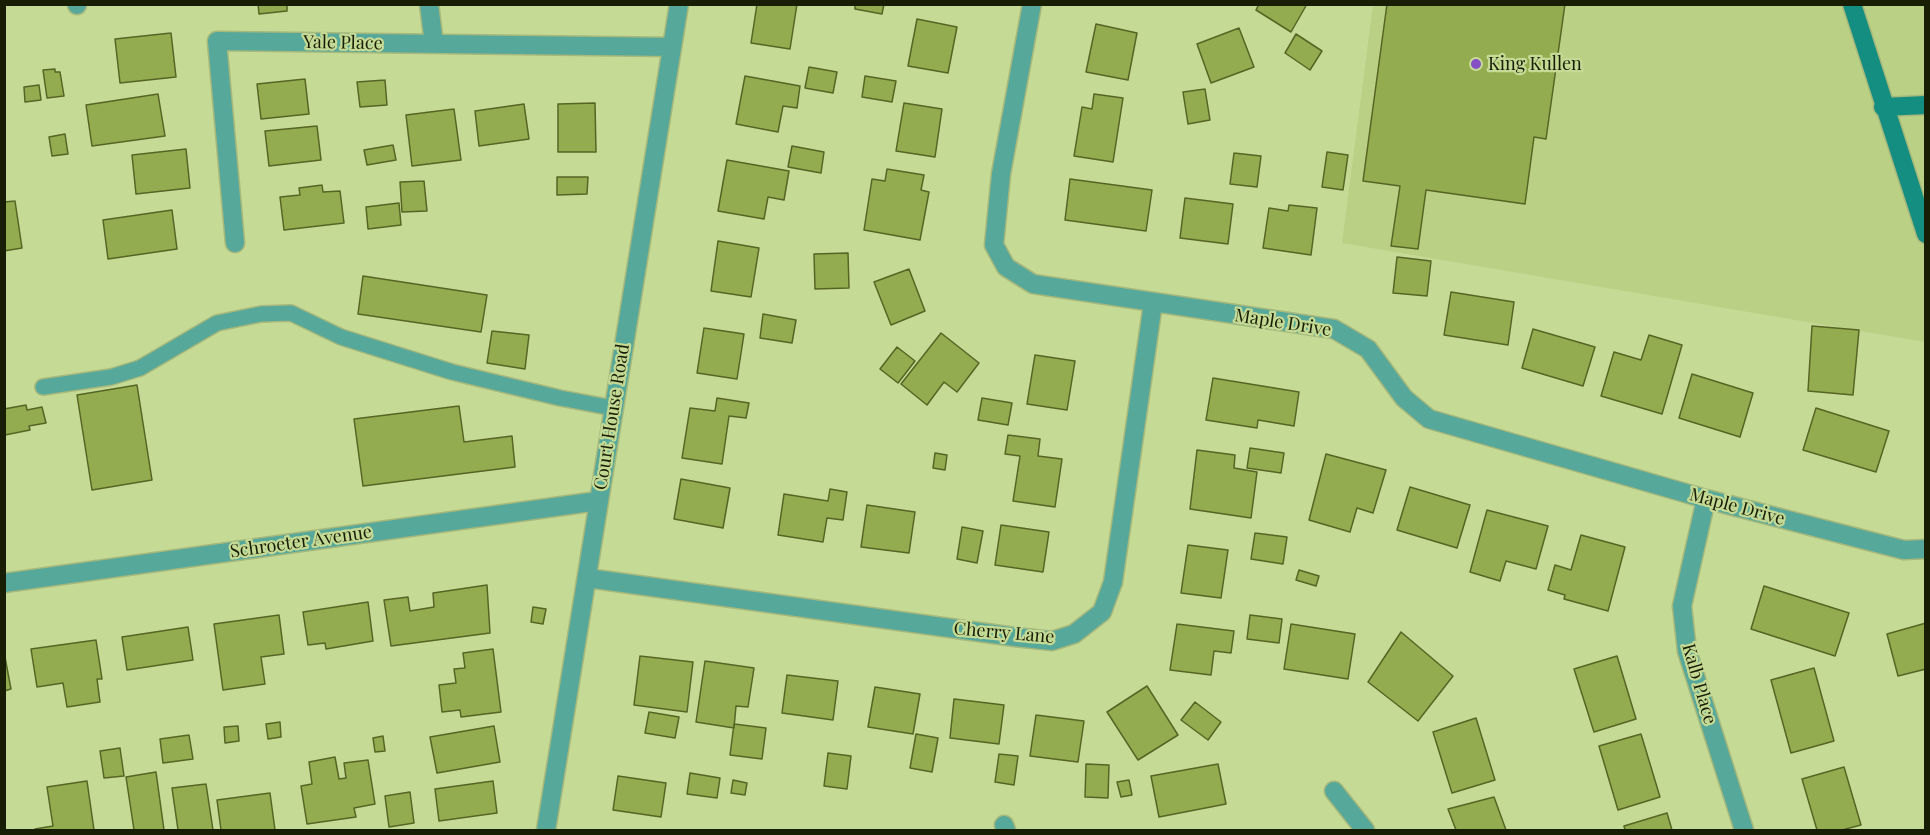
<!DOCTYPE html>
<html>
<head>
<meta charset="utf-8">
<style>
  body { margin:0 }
  #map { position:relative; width:1930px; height:835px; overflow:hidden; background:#c5da95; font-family:"Playfair Display",serif }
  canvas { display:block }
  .frame { position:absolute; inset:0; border:6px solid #171e04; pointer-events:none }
</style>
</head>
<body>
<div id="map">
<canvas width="1930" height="835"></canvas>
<div class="frame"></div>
</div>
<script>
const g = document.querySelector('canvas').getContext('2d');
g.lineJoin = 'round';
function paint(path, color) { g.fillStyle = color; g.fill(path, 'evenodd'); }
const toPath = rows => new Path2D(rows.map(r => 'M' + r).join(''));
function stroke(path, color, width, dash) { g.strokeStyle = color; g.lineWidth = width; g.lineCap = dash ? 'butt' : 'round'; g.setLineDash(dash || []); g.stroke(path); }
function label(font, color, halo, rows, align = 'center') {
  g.font = font + ' "Playfair Display",serif'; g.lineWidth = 4.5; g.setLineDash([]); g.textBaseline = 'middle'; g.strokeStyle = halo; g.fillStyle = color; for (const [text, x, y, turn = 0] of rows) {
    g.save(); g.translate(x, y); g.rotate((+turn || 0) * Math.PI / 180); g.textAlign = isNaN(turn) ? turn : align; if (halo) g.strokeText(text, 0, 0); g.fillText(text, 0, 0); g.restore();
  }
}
paint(toPath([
  [1373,5,1925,5,1925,342,1342,243]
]), '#bad084');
const building = toPath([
  [258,4,287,4,287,11,259,14,258,4],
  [757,4,797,4,790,49,751,43,757,4],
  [855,4,884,4,882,14,855,9,855,4],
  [1259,4,1307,4,1291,32,1256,10,1259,4],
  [1387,4,1565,4,1546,139,1534,137,1525,204,1426,190,1418,249,1391,246,1400,186,1363,181,1387,4],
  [917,19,957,27,948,73,908,66,917,19],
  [1096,24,1137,33,1128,80,1086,72,1096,24],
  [1239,28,1254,67,1211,83,1197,44,1239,28],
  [171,33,176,77,120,83,115,39,171,33],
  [1296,34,1322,51,1310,70,1285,53,1296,34],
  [809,67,837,72,833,93,805,88,809,67],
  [55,69,55,72,60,72,64,96,47,98,43,70,55,69],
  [745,76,800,86,797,108,783,106,778,132,736,124,745,76],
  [865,76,896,81,892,102,862,97,865,76],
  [305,79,309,114,261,119,257,84,305,79],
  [385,80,387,105,360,107,357,82,385,80],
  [39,85,41,100,25,102,24,87,39,85],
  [1205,89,1210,120,1188,124,1183,92,1205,89],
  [158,94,165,136,92,146,86,105,158,94],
  [1094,94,1123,98,1113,162,1074,156,1082,107,1092,109,1094,94],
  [595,103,596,152,558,152,558,104,595,103],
  [904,103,942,109,935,157,896,151,904,103],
  [524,104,529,139,479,146,475,111,524,104],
  [454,109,461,160,412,166,406,115,454,109],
  [317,126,321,160,269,166,265,131,317,126],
  [65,134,68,154,52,156,49,137,65,134],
  [393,145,396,160,367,165,364,150,393,145],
  [792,146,824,152,821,173,788,167,792,146],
  [186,149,190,188,136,194,132,155,186,149],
  [1327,152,1348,155,1343,190,1322,187,1327,152],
  [1234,153,1261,156,1257,187,1230,184,1234,153],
  [727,160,789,171,784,200,768,197,764,219,718,211,727,160],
  [887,169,924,175,921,190,929,192,920,240,864,230,872,179,885,181,887,169],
  [557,177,588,177,587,194,557,195,557,177],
  [1070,179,1152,190,1146,231,1065,220,1070,179],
  [424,181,427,211,402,212,400,182,424,181],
  [322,185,323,192,340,191,344,223,284,230,280,197,300,195,299,188,322,185],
  [1185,198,1233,204,1228,244,1180,238,1185,198],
  [15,201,22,248,4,251,4,202,15,201],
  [399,203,401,225,368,229,366,207,399,203],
  [1289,205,1317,208,1311,255,1263,248,1269,208,1288,211,1289,205],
  [172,210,177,249,108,259,103,220,172,210],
  [718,241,759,248,751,297,711,291,718,241],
  [848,253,849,288,815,289,814,254,848,253],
  [1397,257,1431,261,1427,296,1393,293,1397,257],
  [909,269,925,311,891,325,874,282,909,269],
  [363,276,487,295,481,332,358,314,363,276],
  [1451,292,1514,302,1508,345,1444,335,1451,292],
  [763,314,796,320,792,343,760,338,763,314],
  [1812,326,1859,330,1853,395,1808,391,1812,326],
  [704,328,744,334,737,379,697,373,704,328],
  [1533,329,1595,347,1583,386,1522,368,1533,329],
  [492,331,529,335,525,369,487,363,492,331],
  [941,333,979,363,957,392,944,382,927,405,901,384,941,333],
  [1649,335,1682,345,1662,414,1601,396,1614,352,1641,360,1649,335],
  [897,347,915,361,898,383,880,369,897,347],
  [1035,355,1075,361,1067,410,1027,404,1035,355],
  [1692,374,1753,393,1740,437,1679,418,1692,374],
  [1213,378,1299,392,1294,426,1258,420,1257,428,1206,420,1213,378],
  [137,385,152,480,92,490,77,395,137,385],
  [717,398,749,403,746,418,729,416,722,464,682,458,690,408,715,411,717,398],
  [982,398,1012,403,1008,425,978,420,982,398],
  [26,405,27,410,42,407,46,423,29,426,30,430,5,435,4,409,26,405],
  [459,406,464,442,512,436,515,467,363,486,354,419,459,406],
  [1816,408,1889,431,1876,472,1803,450,1816,408],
  [1008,435,1040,439,1038,456,1062,459,1055,507,1013,501,1020,456,1005,454,1008,435],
  [1250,448,1284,453,1281,473,1247,468,1250,448],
  [1197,450,1235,455,1234,468,1257,472,1251,518,1190,509,1197,450],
  [935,453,947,455,945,470,933,468,935,453],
  [1326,454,1386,470,1373,513,1357,508,1350,532,1309,520,1326,454],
  [681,479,730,488,723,528,674,519,681,479],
  [1410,487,1470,505,1457,548,1397,530,1410,487],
  [830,489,847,492,843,520,827,518,823,542,778,535,784,494,828,501,830,489],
  [867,505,915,512,909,553,861,547,867,505],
  [1487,510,1548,526,1536,569,1506,561,1500,581,1470,572,1487,510],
  [1001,525,1049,532,1043,572,995,565,1001,525],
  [962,527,983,531,977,563,957,559,962,527],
  [1255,533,1287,537,1283,564,1251,559,1255,533],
  [1581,535,1625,547,1608,611,1564,599,1565,595,1548,590,1555,565,1571,570,1581,535],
  [1188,545,1228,550,1221,598,1181,593,1188,545],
  [1299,570,1319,576,1316,586,1296,580,1299,570],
  [487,585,490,633,391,646,384,600,408,597,410,611,434,607,433,593,487,585],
  [1764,586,1849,613,1835,656,1751,629,1764,586],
  [368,602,373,641,326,649,325,643,308,645,303,612,368,602],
  [533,607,546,609,543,624,531,622,533,607],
  [279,615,284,654,261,657,265,684,223,690,214,624,279,615],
  [1250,615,1282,619,1279,643,1247,639,1250,615],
  [1926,623,1926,669,1898,676,1887,634,1926,623],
  [1177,624,1234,631,1231,653,1214,651,1211,675,1170,670,1177,624],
  [1291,624,1355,634,1348,679,1284,669,1291,624],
  [188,627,193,660,127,670,122,637,188,627],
  [1401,632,1453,676,1418,721,1368,682,1401,632],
  [96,640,102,679,97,679,100,702,67,707,63,683,37,687,31,649,96,640],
  [493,649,501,712,461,717,460,710,442,712,439,685,456,683,454,669,465,668,463,653,493,649],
  [4,652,11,689,4,691,4,652],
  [640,656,693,662,687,712,634,705,640,656],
  [1617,656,1636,719,1594,732,1574,669,1617,656],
  [705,661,754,668,748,707,736,706,734,728,696,722,705,661],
  [1814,668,1834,741,1791,753,1771,680,1814,668],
  [787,675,838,681,833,720,782,713,787,675],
  [1147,686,1178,735,1138,760,1107,712,1147,686],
  [875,687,920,694,913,734,868,727,875,687],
  [954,699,1004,705,999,744,950,738,954,699],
  [1195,702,1221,722,1208,740,1181,720,1195,702],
  [649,712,679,717,675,738,645,733,649,712],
  [1036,715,1084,721,1078,762,1030,756,1036,715],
  [1476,718,1495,780,1452,793,1433,732,1476,718],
  [280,722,281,737,268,739,266,724,280,722],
  [734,724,766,728,762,759,730,755,734,724],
  [238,726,239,741,225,743,224,727,238,726],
  [494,726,500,762,437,773,430,737,494,726],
  [916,734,938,738,932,772,910,768,916,734],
  [1641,734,1660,797,1618,810,1599,746,1641,734],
  [189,735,193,759,163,763,160,739,189,735],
  [383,736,385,751,375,752,373,738,383,736],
  [120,748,124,776,104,778,100,751,120,748],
  [828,753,851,756,847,789,824,786,828,753],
  [999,754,1018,756,1014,785,995,782,999,754],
  [335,757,339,779,346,778,344,763,368,760,375,804,354,808,356,817,307,824,301,786,312,784,309,762,335,757],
  [1086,764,1109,765,1108,798,1085,797,1086,764],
  [1218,764,1226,804,1159,817,1151,776,1218,764],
  [1844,767,1861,825,1842,830,1817,830,1802,779,1844,767],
  [156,772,164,830,134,830,126,777,156,772],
  [690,773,720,778,717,798,687,794,690,773],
  [618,776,666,783,661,817,613,810,618,776],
  [733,780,747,783,745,795,731,793,733,780],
  [1129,780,1132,795,1121,797,1117,782,1129,780],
  [87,781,94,830,36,830,35,829,53,826,47,787,87,781],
  [493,781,497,813,439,821,435,789,493,781],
  [206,784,213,830,178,830,172,788,206,784],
  [410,792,414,823,389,827,385,796,410,792],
  [270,793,275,830,221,830,217,800,270,793],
  [1494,797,1506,830,1456,830,1448,809,1494,797],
  [1667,813,1672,830,1625,830,1624,826,1667,813]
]);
paint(building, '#93ac4f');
stroke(building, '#556624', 1.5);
const service = toPath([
  [43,387,111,377,140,368,217,323,261,314,291,313,341,337,452,372,560,398,613,408]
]);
const minor = toPath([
  [77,4,77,5],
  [429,4,434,44],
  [1032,4,1001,174,994,245,1006,267,1033,284,1334,329,1368,349,1404,398,1429,419,1706,499,1904,550,1926,549],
  [235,243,217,41,672,47],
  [1706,499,1682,606,1687,651,1744,830],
  [587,578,1015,637,1052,641,1074,634,1102,612,1113,582,1153,303],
  [4,583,598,501],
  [1334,791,1365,830],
  [1004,825,1006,830],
  [546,830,679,4]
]);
const secondary = toPath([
  [1852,4,1926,234],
  [1883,107,1926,105]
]);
stroke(service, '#a6b87b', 18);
stroke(minor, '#a6b87b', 21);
stroke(secondary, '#a6b87b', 21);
stroke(service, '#56a89b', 15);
stroke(minor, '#56a89b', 18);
stroke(secondary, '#148e80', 18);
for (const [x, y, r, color] of [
  [1476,64,6,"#864fc6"]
]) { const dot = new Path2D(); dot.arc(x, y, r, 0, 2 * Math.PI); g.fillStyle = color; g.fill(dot); stroke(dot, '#c5da95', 2); }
label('18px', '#171e04', '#c5da95', [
  ["Yale Place",343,43,1],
  ["Maple Drive",1283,323,9],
  ["Court House Road",612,417,-81],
  ["Maple Drive",1737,507,15],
  ["Schroeter Avenue",301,542,-8],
  ["Cherry Lane",1004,633,5],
  ["Kalb Place",1699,684,74]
]);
label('18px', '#171e04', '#c5da95', [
  ["King Kullen",1488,64]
], 'left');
</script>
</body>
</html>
